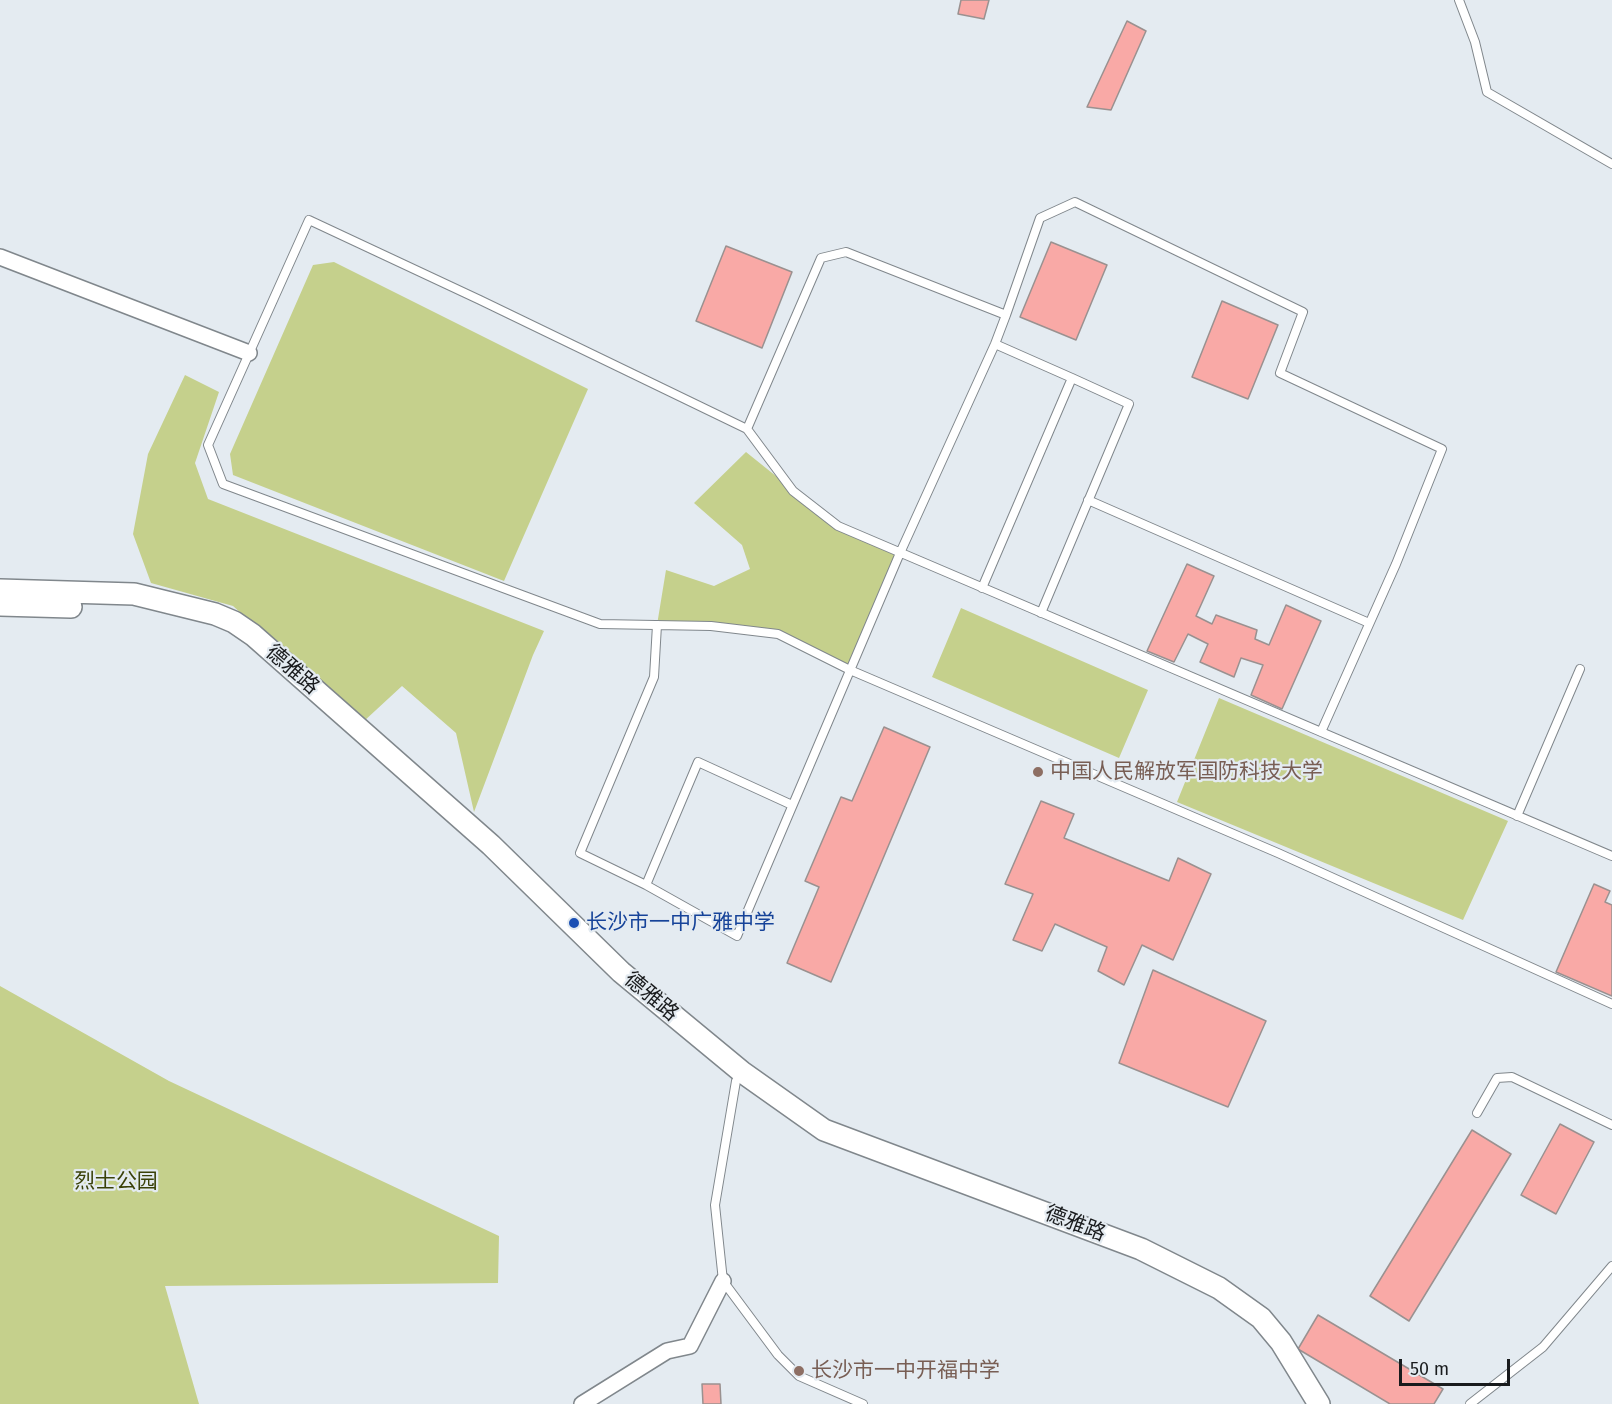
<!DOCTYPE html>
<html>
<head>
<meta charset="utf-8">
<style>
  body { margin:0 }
  #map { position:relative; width:1612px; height:1404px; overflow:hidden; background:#e4ebf1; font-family:"Fira Sans",sans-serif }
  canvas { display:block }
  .scale { position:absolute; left:1399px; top:1359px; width:111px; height:27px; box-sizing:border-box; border:3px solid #191b1d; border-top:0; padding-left:8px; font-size:18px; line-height:21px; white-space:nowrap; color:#191b1d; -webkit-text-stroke:4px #e4ebf1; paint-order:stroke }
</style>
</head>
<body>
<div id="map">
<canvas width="1612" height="1404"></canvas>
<div class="scale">50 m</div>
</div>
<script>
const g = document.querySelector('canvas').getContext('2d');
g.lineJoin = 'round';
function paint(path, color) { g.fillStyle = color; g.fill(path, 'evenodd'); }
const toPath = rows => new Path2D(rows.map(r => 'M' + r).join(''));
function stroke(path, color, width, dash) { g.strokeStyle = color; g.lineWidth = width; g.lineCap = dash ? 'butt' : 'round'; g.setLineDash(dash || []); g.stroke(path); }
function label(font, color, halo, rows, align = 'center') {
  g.font = font + ' "Fira Sans","Noto Sans SC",sans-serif'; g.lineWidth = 4.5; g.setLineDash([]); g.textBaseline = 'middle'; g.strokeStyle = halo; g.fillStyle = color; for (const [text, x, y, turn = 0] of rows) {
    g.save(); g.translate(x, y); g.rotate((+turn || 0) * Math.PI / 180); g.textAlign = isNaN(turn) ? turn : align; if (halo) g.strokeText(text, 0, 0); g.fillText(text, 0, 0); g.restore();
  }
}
paint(toPath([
  [334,262,588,389,504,581,233,475,230,454,313,265],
  [185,375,219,392,195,463,208,499,544,631,533,655,474,812,456,733,402,686,363,722,233,606,151,583,133,534,148,454],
  [746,452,838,526,900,553,850,670,778,634,657,625,666,570,714,586,750,569,742,545,694,503],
  [961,608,1148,690,1119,758,932,677],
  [1219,698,1508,821,1463,920,1177,802],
  [0,986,169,1081,499,1236,498,1283,165,1286,199,1404,0,1404]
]), '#c5d08c');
const building = toPath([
  [961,0,989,0,984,19,958,14,961,0],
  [1127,21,1146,31,1111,110,1087,107,1127,21],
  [1051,242,1107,265,1076,340,1020,317,1051,242],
  [726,246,792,272,762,348,696,321,726,246],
  [1222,301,1278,325,1248,399,1192,377,1222,301],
  [1187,564,1214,576,1196,616,1212,624,1216,615,1257,630,1255,639,1269,645,1286,605,1321,621,1282,709,1251,695,1263,665,1241,658,1234,677,1200,662,1208,644,1188,634,1174,662,1147,651,1187,564],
  [884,727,930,747,831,982,787,963,819,887,805,881,841,797,852,801,884,727],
  [1041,801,1074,814,1064,838,1169,881,1178,858,1211,874,1173,960,1142,945,1124,985,1098,971,1107,947,1055,924,1042,951,1013,940,1033,894,1005,884,1041,801],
  [1594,884,1610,891,1605,902,1612,905,1612,996,1556,972,1594,884],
  [1153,970,1266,1021,1228,1107,1119,1063,1153,970],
  [1560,1124,1594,1142,1556,1214,1521,1195,1560,1124],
  [1472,1130,1511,1154,1409,1321,1370,1296,1472,1130],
  [1318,1315,1443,1389,1434,1404,1390,1404,1298,1349,1318,1315],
  [702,1384,720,1384,721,1404,703,1404,702,1384]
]);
paint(building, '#f9a9a6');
stroke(building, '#9a9190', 1.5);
const lane = toPath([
  [1459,0,1475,42,1487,92,1612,164],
  [1006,315,846,252,821,258,747,429,793,491,838,526,1612,856],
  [747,429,480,300,309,220,208,445,223,484,600,624,711,626,778,634,850,670,1278,853,1612,1004],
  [1088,500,1369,623],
  [982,588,1072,378,995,344],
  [1041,613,1129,404,1072,378],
  [657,625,654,677,580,853,646,885,737,936,900,553,995,344,1006,315,1040,218,1075,202,1303,312,1280,373,1442,449,1396,564,1321,732],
  [1517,816,1580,669],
  [646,885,698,762,792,805],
  [741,1073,736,1081,715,1205,723,1281,778,1355,799,1376,863,1404],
  [1477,1113,1497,1078,1512,1077,1612,1125],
  [1470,1404,1543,1347,1612,1266]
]);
const street = toPath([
  [0,257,249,353],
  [582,1404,667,1351,690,1346,723,1281]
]);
const secondary = toPath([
  [0,590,134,594,215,614,234,622,253,635,491,845,621,972,742,1072,824,1130,1141,1249,1219,1288,1261,1318,1281,1342,1319,1404],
  [0,605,71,607]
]);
stroke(lane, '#80878c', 10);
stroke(street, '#80878c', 18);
stroke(secondary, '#80878c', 24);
stroke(lane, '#fff', 8);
stroke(street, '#fff', 15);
stroke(secondary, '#fff', 21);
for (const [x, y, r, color] of [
  [1038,772,6,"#8d6e63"],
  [574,923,6,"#1a4fb4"],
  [799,1371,6,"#8d6e63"]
]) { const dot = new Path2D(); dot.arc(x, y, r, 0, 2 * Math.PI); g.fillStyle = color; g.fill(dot); stroke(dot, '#e4ebf1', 2); }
label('21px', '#191b1d', '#e4ebf1', [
  ["德雅路",292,670,41],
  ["德雅路",651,997,40],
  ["德雅路",1075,1224,21]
]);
label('21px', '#785e54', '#e4ebf1', [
  ["中国人民解放军国防科技大学",1050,772],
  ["长沙市一中开福中学",811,1371]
], 'left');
label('21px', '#164399', '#e4ebf1', [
  ["长沙市一中广雅中学",586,923]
], 'left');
label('21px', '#3a4109', '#e4ebf1', [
  ["烈士公园",116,1182]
]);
</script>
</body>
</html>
